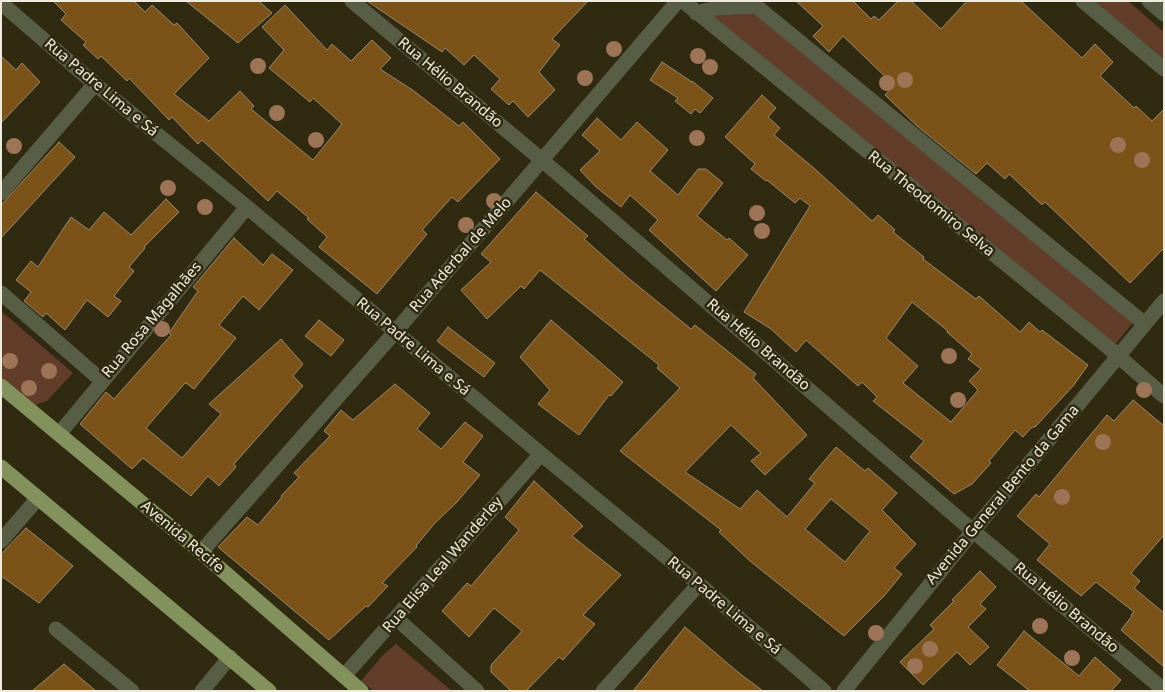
<!DOCTYPE html>
<html>
<head>
<meta charset="utf-8">
<style>
  body { margin:0 }
  #map { position:relative; width:1165px; height:692px; overflow:hidden; background:#302a11; font-family:"Noto Sans",sans-serif }
  canvas { display:block }
  .frame { position:absolute; inset:0; border:2px solid #efecdd; pointer-events:none }
</style>
</head>
<body>
<div id="map">
<canvas width="1165" height="692"></canvas>
<div class="frame"></div>
</div>
<script>
const g = document.querySelector('canvas').getContext('2d');
g.lineJoin = 'round';
function paint(path, color) { g.fillStyle = color; g.fill(path, 'evenodd'); }
const toPath = rows => new Path2D(rows.map(r => 'M' + r).join(''));
function stroke(path, color, width, dash) { g.strokeStyle = color; g.lineWidth = width; g.lineCap = dash ? 'butt' : 'round'; g.setLineDash(dash || []); g.stroke(path); }
function label(font, color, halo, rows, align = 'center') {
  g.font = font + ' "Noto Sans",sans-serif'; g.lineWidth = 5; g.setLineDash([]); g.textBaseline = 'middle'; g.strokeStyle = halo; g.fillStyle = color; for (const [text, x, y, turn = 0] of rows) {
    g.save(); g.translate(x, y); g.rotate((+turn || 0) * Math.PI / 180); g.textAlign = isNaN(turn) ? turn : align; if (halo) g.strokeText(text, 0, 0); g.fillText(text, 0, 0); g.restore();
  }
}
paint(toPath([
  [1094,1,1128,1,1164,32,1164,59],
  [756,9,1135,320,1114,346,700,14],
  [1,311,73,373,47,401,35,405,1,377],
  [396,644,452,691,374,691,361,681,383,655]
]), '#613d2a');
const building = toPath([
  [53,1,134,1,145,12,152,5,174,25,177,23,209,58,174,94,209,121,240,91,254,106,251,109,313,160,342,124,313,98,310,102,269,68,284,50,262,27,285,5,327,50,332,44,351,61,372,40,391,58,380,69,414,91,459,126,463,122,500,159,458,202,452,197,422,230,427,234,377,294,319,247,327,237,307,219,309,218,277,191,268,201,202,140,198,144,172,117,169,120,129,78,127,81,101,56,98,59,83,45,86,42,61,20,66,14,53,1],
  [186,1,259,1,272,13,238,43,186,1],
  [367,1,588,1,552,39,560,45,539,72,555,90,528,117,513,101,509,105,491,89,500,79,474,55,464,65,445,48,442,52,367,1],
  [796,1,853,1,871,19,874,16,879,20,898,1,911,1,941,29,967,1,1021,1,1082,58,1095,44,1113,62,1100,76,1134,108,1136,106,1152,121,1164,109,1164,248,1130,283,1045,202,1042,205,1009,174,1005,179,987,163,976,174,917,126,885,95,894,85,843,36,829,52,813,36,823,26,796,1],
  [1,56,16,70,22,63,40,82,1,123,1,56],
  [662,62,692,82,692,81,713,98,700,113,695,109,691,114,675,101,678,98,650,80,662,62],
  [762,95,776,108,768,117,780,128,774,135,815,169,872,221,878,215,895,230,893,232,924,257,923,259,976,299,979,296,1020,332,1029,322,1040,332,1042,330,1088,365,1073,386,1035,427,1032,427,1023,437,1015,430,989,461,991,463,972,484,954,494,910,457,924,441,873,401,877,397,862,382,858,386,806,340,796,352,771,329,744,312,810,206,800,198,795,203,767,180,766,181,751,169,755,164,725,137,762,95],
  [912,302,948,331,947,332,972,354,968,359,981,369,969,381,978,390,951,422,903,383,918,366,886,338,912,302],
  [597,118,621,140,637,122,668,150,650,171,678,195,698,169,706,169,723,183,697,216,727,240,729,238,748,255,716,291,649,230,658,220,630,195,621,207,595,186,580,170,600,151,582,135,597,118],
  [59,142,75,157,1,238,1,205,59,142],
  [536,192,588,236,584,239,627,277,691,329,695,325,756,374,753,378,807,435,765,475,751,461,761,453,731,425,685,472,740,509,757,490,787,517,815,483,809,479,836,447,865,471,868,468,897,493,882,510,916,544,894,568,902,574,884,596,844,636,750,561,719,532,721,530,620,451,680,388,657,368,659,365,540,270,524,289,521,286,487,319,461,290,491,262,481,254,536,192],
  [831,499,870,531,845,562,805,529,831,499],
  [166,199,179,212,144,247,145,248,129,267,134,271,114,296,121,301,108,317,87,300,65,330,46,313,43,317,24,301,31,292,16,280,31,261,38,267,71,217,89,230,104,212,131,235,166,199],
  [234,238,263,265,272,254,293,270,259,310,243,296,219,325,236,338,194,389,186,383,185,383,146,428,182,458,221,414,209,404,281,339,303,364,293,376,303,386,234,464,236,467,219,486,208,476,191,496,143,458,132,469,80,424,106,392,114,399,171,335,169,333,198,291,193,287,234,238],
  [319,320,344,340,331,356,305,336,319,320],
  [551,320,623,382,611,396,609,395,579,435,538,404,550,390,520,357,551,320],
  [448,327,495,363,484,377,437,341,448,327],
  [395,384,430,413,417,429,441,449,465,422,483,436,463,462,480,475,457,502,434,524,416,546,417,547,382,583,388,586,368,607,366,606,329,640,218,547,247,517,258,525,282,497,281,496,299,477,294,473,330,436,324,431,341,410,353,420,395,384],
  [1133,400,1164,426,1164,535,1131,573,1140,581,1134,588,1164,613,1164,667,1121,630,1132,616,1131,615,1134,612,1096,582,1081,596,1037,560,1050,544,1017,516,1036,494,1039,497,1107,415,1114,421,1133,400],
  [534,481,583,526,572,536,621,575,583,615,595,624,563,660,559,657,526,691,511,691,491,672,491,665,522,631,494,608,469,637,442,611,467,583,471,586,519,530,505,517,534,481],
  [26,528,73,566,39,603,1,576,1,554,26,528],
  [980,571,996,587,980,604,986,609,968,627,989,647,970,665,957,652,923,685,900,662,934,629,930,625,954,601,952,600,980,571],
  [685,627,739,673,763,691,633,691,685,627],
  [1024,631,1079,676,1095,657,1121,680,1111,691,1030,691,997,665,1024,631],
  [64,664,96,691,32,691,64,664]
]);
paint(building, '#7b5318');
stroke(building, '#9a8870', 1);
stroke(toPath([
  [352,1,542,160,973,531,1164,690],
  [683,1,1109,348,1164,396],
  [1083,1,1164,69],
  [1149,1,1164,14],
  [1,3,95,84,247,207,541,454,699,584,824,691],
  [696,13,716,8,756,6,1145,324],
  [1,193,95,84],
  [1,293,101,380],
  [59,434,247,207],
  [1,541,38,498],
  [201,552,395,332,678,1],
  [396,618,477,691],
  [56,629,132,691],
  [344,676,541,454],
  [202,691,230,657],
  [603,691,699,584],
  [844,691,973,531,1164,301]
]), '#575e45', 15);
stroke(toPath([
  [1,386,201,552,361,691],
  [1,467,269,691]
]), '#83925d', 15);
g.fillStyle = '#9d7455';
for (const [x, y] of [
  [614,49],
  [698,56],
  [258,66],
  [710,67],
  [585,78],
  [905,80],
  [887,83],
  [277,113],
  [697,138],
  [316,140],
  [1118,145],
  [14,146],
  [1142,160],
  [168,188],
  [494,201],
  [205,207],
  [757,213],
  [466,225],
  [762,231],
  [162,329],
  [949,356],
  [10,361],
  [49,371],
  [29,388],
  [1144,390],
  [958,400],
  [1103,442],
  [1062,497],
  [1040,626],
  [876,633],
  [930,649],
  [1072,658],
  [915,666]
]) { g.beginPath(); g.arc(x, y, 8, 0, 2 * Math.PI); g.fill(); }
label('15px', '#efecdd', '#302a11', [
  ["Rua Hélio Brandão",450,83,40],
  ["Rua Padre Lima e Sá",101,88,40],
  ["Rua Theodomiro Selva",931,204,39],
  ["Rua Aderbal de Melo",461,255,-49],
  ["Rua Rosa Magalhães",152,320,-50],
  ["Rua Hélio Brandão",758,345,41],
  ["Rua Padre Lima e Sá",413,347,40],
  ["Avenida General Bento da Gama",1003,495,-50],
  ["Avenida Recife",182,537,40],
  ["Rua Elisa Leal Wanderley",443,565,-49],
  ["Rua Padre Lima e Sá",724,606,40],
  ["Rua Hélio Brandão",1066,608,40]
]);
</script>
</body>
</html>
